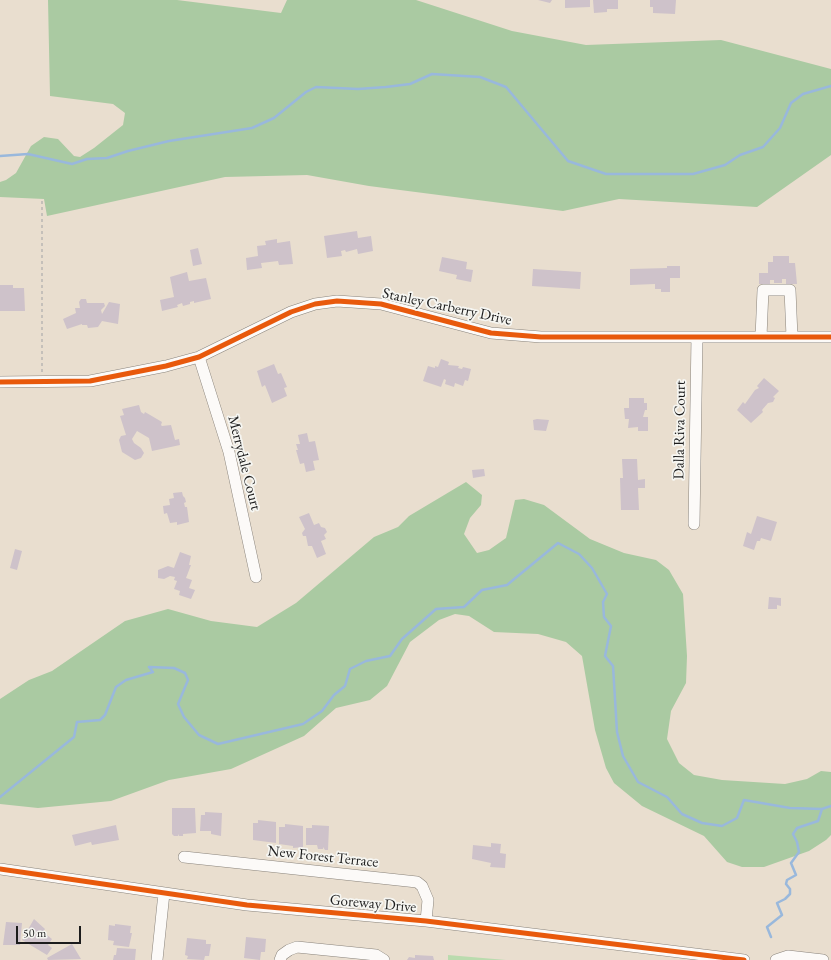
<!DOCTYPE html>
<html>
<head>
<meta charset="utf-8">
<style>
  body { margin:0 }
  #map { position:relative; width:831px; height:960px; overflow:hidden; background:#e9decf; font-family:"EB Garamond",serif }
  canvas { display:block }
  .scale { position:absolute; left:16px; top:926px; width:65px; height:18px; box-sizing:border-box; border:2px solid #1c1c1c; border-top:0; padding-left:5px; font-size:12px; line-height:14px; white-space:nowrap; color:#1c1c1c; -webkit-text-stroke:3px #f6f6f2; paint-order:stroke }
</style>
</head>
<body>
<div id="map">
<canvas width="831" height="960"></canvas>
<div class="scale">50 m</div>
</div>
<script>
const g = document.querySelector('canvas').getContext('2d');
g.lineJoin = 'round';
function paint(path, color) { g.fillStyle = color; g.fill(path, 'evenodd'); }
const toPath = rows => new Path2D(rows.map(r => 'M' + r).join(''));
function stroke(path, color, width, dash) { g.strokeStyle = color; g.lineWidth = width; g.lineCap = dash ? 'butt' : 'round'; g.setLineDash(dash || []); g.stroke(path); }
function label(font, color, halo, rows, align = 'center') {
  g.font = font + ' "EB Garamond",serif'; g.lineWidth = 3.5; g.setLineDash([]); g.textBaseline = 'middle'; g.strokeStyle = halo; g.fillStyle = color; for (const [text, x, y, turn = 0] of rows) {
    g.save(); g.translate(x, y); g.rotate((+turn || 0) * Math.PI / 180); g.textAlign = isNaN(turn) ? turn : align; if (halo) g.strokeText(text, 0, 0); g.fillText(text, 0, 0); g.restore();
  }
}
paint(toPath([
  [448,955,506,960,448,960]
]), '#badbae');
paint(toPath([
  [48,0,177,0,281,13,287,0,416,0,512,31,586,45,721,40,831,69,831,155,757,207,619,199,563,211,369,186,307,175,225,177,47,216,44,199,0,197,0,182,6,180,16,173,31,146,44,137,58,139,74,156,80,157,94,148,123,125,125,113,113,104,50,96],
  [466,482,482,495,481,505,470,518,464,534,477,553,489,550,506,538,515,500,524,499,544,505,590,539,624,553,656,560,669,570,683,594,687,656,686,683,671,711,667,739,679,763,694,775,722,780,785,784,807,779,821,771,831,772,831,835,826,840,809,851,764,867,742,867,727,862,704,836,642,806,614,783,606,768,595,730,582,656,566,642,538,634,494,632,469,616,455,614,439,620,410,642,387,686,370,700,336,708,304,736,231,769,169,780,111,801,38,808,0,804,0,699,29,680,52,671,125,621,168,609,211,621,257,627,296,603,374,537,398,527,409,516]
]), '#aacaa2');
stroke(toPath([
  [0,156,28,154,72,164,87,159,107,158,128,151,169,141,252,128,274,118,306,92,316,87,358,89,386,87,410,84,432,74,480,77,506,87,568,161,606,174,693,174,725,165,740,155,763,147,780,128,791,103,803,94,831,86],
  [0,797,74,737,77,722,100,720,105,715,116,687,126,680,153,672,149,667,174,668,185,673,188,680,178,704,184,717,199,735,218,744,303,724,322,711,334,695,345,686,350,669,366,661,390,656,402,639,436,609,464,607,482,590,507,585,558,543,579,554,592,568,607,594,603,602,604,617,611,626,605,656,613,666,617,732,623,756,638,782,667,797,682,814,702,823,722,826,737,818,744,800,790,808,822,809,831,806],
  [771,937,767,927,782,915,777,903,785,899,790,894,790,889,786,884,787,880,796,875,791,863,799,852,797,842,793,834,797,828,818,821,822,809]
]), '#99b8dc', 2.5);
paint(toPath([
  [538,0,552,0,550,3],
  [565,0,590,0,590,7,565,8],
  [593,0,618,0,618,9,607,9,607,12,594,13],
  [650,0,676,0,675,14,653,13,653,7,650,7],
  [357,231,358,238,371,236,373,251,358,254,357,249,346,252,345,250,341,251,342,256,327,258,324,236],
  [277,239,277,243,290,241,293,264,279,265,278,261,261,263,262,268,247,270,246,258,258,256,257,246,266,245,265,241],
  [198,248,202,264,193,266,190,250],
  [773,256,789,256,789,263,795,263,797,284,786,284,786,279,782,279,782,283,774,283,774,280,770,280,770,284,759,284,759,273,768,273,768,262,773,262],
  [442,257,467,262,466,269,473,270,471,282,456,279,457,275,439,271],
  [667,266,680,266,680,278,670,278,670,292,661,292,661,289,655,289,655,284,630,285,630,269,667,268],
  [533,269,581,272,580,289,532,286],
  [187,272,189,281,206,278,211,299,194,303,194,301,190,302,190,304,183,306,182,303,177,305,178,307,162,311,160,300,174,297,170,277],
  [0,285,13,285,13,288,24,288,25,311,0,311],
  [81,299,86,299,87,303,104,303,105,306,101,310,102,314,109,302,120,304,118,324,102,321,98,327,88,328,87,325,82,325,82,324,67,329,63,319,76,313,75,308,80,308,79,302],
  [441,359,449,362,448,365,459,366,458,368,462,369,463,367,471,369,468,381,465,380,463,386,455,383,454,387,445,384,446,380,444,379,441,387,423,381,428,366,435,368,435,366,438,367],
  [274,364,278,374,281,373,287,387,284,388,287,396,272,403,265,385,262,387,257,371],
  [764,378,779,391,773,397,775,398,773,402,768,403,762,410,763,412,751,423,737,410,743,402,745,404,755,390,759,388,757,386],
  [629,398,644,398,644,403,647,403,647,410,645,410,643,417,648,417,648,431,638,431,638,427,628,428,629,419,625,419,624,408,629,408],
  [139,405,141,412,144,414,145,412,162,422,161,425,162,426,171,425,175,440,179,439,180,445,152,451,149,438,137,431,132,439,134,443,141,448,144,453,141,458,135,460,122,452,119,440,121,436,126,435,120,416,124,415,122,409],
  [537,419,549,420,546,431,534,430,533,420],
  [307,433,309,442,315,441,319,460,313,461,315,470,306,472,304,463,300,464,296,450,298,450,296,444,300,444,298,435],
  [622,459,637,459,638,480,645,479,645,488,638,488,639,510,621,510,620,478,623,478],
  [484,469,485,476,473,478,472,470],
  [182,492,183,496,185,498,186,502,184,503,185,507,187,507,189,522,177,525,177,522,170,523,167,513,164,514,163,506,170,505,169,499,174,498,173,493],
  [309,513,314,525,319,523,321,527,325,528,327,532,324,535,326,539,321,541,326,554,317,558,312,546,308,546,306,536,303,536,302,533,305,529,299,517],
  [757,516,777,522,771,541,761,538,760,541,757,541,754,550,743,546,747,532,751,534],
  [15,549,22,551,17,570,10,568],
  [180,552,191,556,189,565,191,565,186,578,192,580,189,588,195,590,191,599,179,595,180,591,174,589,177,581,174,580,175,577,170,576,164,579,158,578,158,570,168,566,174,568],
  [769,597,781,598,781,606,777,605,777,609,768,609],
  [172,808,195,808,196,833,183,834,183,836,179,836,179,834,178,836,174,836,172,834],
  [205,812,222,813,221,836,211,834,211,831,200,831,201,815,205,815],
  [258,820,276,822,276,843,253,840,253,823,258,823],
  [285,824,303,826,303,847,293,848,293,846,279,844,279,827,285,827],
  [116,825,119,840,92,845,91,842,75,846,72,835],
  [312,825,329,826,328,850,325,850,323,847,323,849,318,849,317,845,306,845,306,828,312,828],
  [491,843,501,844,500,853,506,854,505,868,490,867,491,863,472,859,473,845,491,847],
  [34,919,45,929,43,932,52,939,48,945,52,948,47,955,22,940],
  [6,922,22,923,20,945,3,945],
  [115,924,131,926,130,933,132,933,129,947,113,945,114,941,108,940,109,925,115,926],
  [246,937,266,939,265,952,261,952,260,960,244,958],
  [187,938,206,940,206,944,211,944,209,956,205,956,204,960,187,959,188,956,185,955],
  [72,944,81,959,48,960,47,958],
  [117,948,136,949,135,960,113,960,114,955,116,955],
  [415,955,433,956,434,960,407,960,409,957,415,958]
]), '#cec2ca');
const minor = toPath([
  [761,337,763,290,790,290,792,337],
  [199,357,229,452,256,577],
  [0,382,90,381,166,366,199,357,291,312,315,304,337,301,381,304,491,333,541,337,831,337],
  [694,524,697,337],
  [184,857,417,882,422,886,428,900,426,921],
  [0,869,247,905,426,921,744,960],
  [157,960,164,893],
  [280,960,282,955,289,950,297,947,376,955,384,960],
  [776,960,788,956,823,960]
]);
stroke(minor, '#89837b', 12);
stroke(toPath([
  [42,372,42,201]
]), '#b9b7b4', 1.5, [3, 3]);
stroke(minor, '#fcfaf8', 11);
stroke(toPath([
  [0,382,90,381,166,366,199,357,291,312,315,304,337,301,381,304,491,333,541,337,831,337],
  [0,869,247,905,426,921,744,960]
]), '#e8590c', 5);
label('15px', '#1c1c1c', '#f6f6f2', [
  ["Stanley Carberry Drive",447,307,12],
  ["Dalla Riva Court",680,430,-89],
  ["Merrydale Court",244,463,76],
  ["New Forest Terrace",323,857,6],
  ["Goreway Drive",373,904,5]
]);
</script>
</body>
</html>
